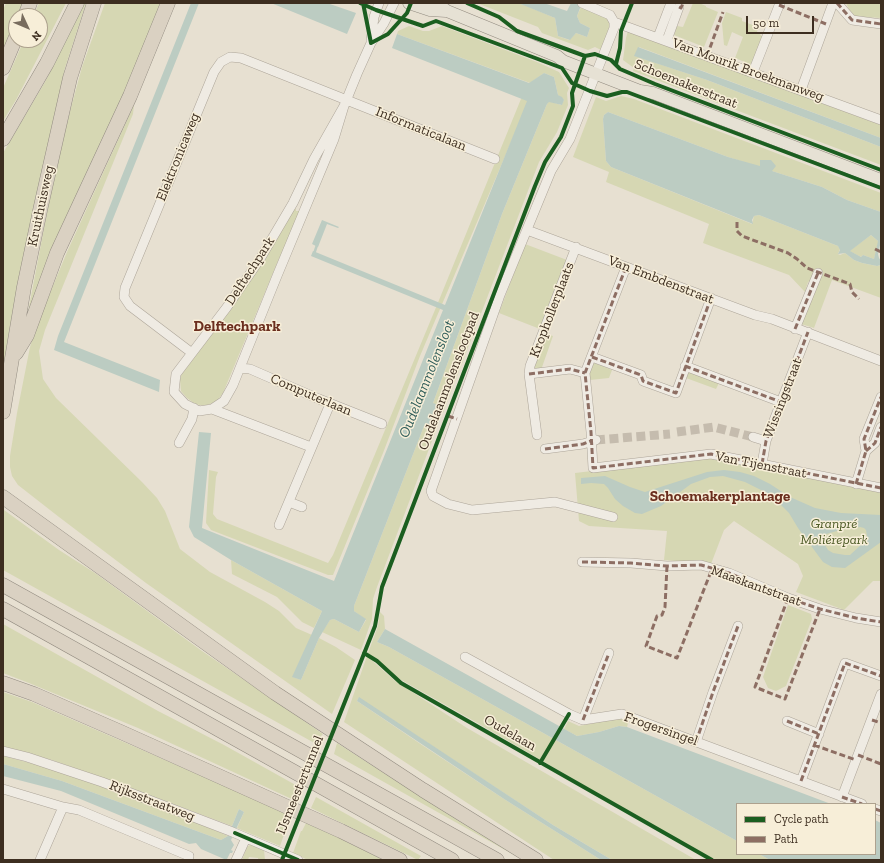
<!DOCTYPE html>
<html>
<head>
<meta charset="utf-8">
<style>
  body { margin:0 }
  #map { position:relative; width:884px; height:863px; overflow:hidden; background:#e7e0d1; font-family:"Zilla Slab",serif }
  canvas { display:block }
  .frame { position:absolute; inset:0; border:4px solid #3d2e20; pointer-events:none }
  .legend { position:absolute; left:736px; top:803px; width:140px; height:52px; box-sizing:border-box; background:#f7eed8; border:1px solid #ada18e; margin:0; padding:5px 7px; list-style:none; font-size:12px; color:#3d2e20 }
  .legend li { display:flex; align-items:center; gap:8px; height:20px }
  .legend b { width:20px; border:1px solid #ada18e }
  .north { position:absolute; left:8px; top:8px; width:40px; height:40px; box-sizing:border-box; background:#f7eed8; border:1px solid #ada18e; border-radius:50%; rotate:134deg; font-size:11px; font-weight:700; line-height:16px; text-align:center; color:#3d2e20 }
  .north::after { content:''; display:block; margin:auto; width:14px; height:18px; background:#786c5e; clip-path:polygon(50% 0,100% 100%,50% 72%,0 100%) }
  .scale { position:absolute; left:746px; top:16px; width:68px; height:18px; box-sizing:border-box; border:2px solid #3d2e20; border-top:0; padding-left:5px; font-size:12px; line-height:14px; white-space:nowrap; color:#3d2e20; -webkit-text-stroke:3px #f7eed8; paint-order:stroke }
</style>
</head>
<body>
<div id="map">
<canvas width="884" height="863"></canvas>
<div class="frame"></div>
<ul class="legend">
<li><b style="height:5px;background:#1b5e20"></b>Cycle path</li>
<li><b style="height:5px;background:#8d6e63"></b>Path</li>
</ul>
<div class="north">N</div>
<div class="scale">50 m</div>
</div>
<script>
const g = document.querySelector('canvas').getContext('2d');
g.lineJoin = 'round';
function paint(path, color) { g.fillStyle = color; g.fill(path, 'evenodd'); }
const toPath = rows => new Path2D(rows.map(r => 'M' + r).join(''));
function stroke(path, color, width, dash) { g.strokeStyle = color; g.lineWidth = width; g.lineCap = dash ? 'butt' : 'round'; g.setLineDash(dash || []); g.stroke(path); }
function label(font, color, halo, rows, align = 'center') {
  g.font = font + ' "Zilla Slab",serif'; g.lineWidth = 3; g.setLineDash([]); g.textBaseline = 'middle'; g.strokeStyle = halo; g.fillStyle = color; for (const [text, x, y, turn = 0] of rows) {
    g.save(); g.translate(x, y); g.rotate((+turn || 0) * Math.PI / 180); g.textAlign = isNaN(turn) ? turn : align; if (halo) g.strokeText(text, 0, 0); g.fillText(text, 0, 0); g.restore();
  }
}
paint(toPath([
  [6,3,24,3,18,16,16,16,16,21,3,52,3,10],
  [39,3,66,3,16,100,3,121,3,88,24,40,40,40,40,16,33,16],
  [84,3,86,3,65,68,53,133,3,372,3,153,45,82],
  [105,3,162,3,117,114,27,317,58,156,82,67],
  [477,3,518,3,529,7,555,18,558,36,569,40,576,33,587,37,590,28,580,23,577,16,581,7,606,18,609,20,610,26,601,50,595,47,588,50,542,33,538,27],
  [693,3,699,3,706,6,706,7,718,12,704,47,674,35,677,26,683,27],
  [846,3,881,3,881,18,852,16],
  [726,12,742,18,742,21,758,27,757,32,763,37,752,65,735,58,743,37,732,32,727,46,724,45,722,23],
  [409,26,423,31,429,31,442,26,537,62,559,72,569,88,567,93,568,105,557,132,539,162,443,413,438,411,433,403,502,214,547,104,549,101,561,105,564,100,558,95,554,77,544,73,530,83,397,34,398,31],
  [628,31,881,125,881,138,639,47,635,56,707,80,881,147,881,165,633,71,634,68,623,60,626,38],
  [523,94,529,100,420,356,383,453,333,575,328,575,211,530,206,523,209,470,218,472,216,477,213,514,217,519,328,563,333,555,437,305],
  [621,96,634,99,881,193,881,212,847,200,822,187,728,157,608,112,604,115,603,119,606,161,611,167,752,224,754,216,759,215,838,246,840,249,838,254,840,255,845,253,854,260,862,263,877,266,881,265,881,298,832,280,814,328,801,324,818,278,808,282,805,292,789,275,703,243,709,224,606,182,609,172,573,157,596,97,606,101],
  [134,105,133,114,45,330,39,351,43,379,56,398,142,482,157,498,165,511,180,549,210,572,265,602,279,611,296,628,312,635,293,677,301,680,319,638,336,647,355,660,332,714,146,583,59,517,18,485,12,476,10,467,10,456,17,413,30,347,36,327,67,252],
  [294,208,296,209,296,211,299,211,299,210,301,211,278,261,223,393,217,401,205,406,195,404,187,398,181,391,180,380,182,372],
  [871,235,878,241,878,244,874,259,863,255,861,257,849,251],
  [525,244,567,260,540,329,499,313],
  [546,334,553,336,541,370,533,370],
  [593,362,612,370,609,378,590,380,589,373],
  [690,369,720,381,716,389,686,378],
  [438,425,377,587,373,599,372,619,361,650,322,632,330,620,334,619,359,632,366,620,354,611,354,606,424,426],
  [711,457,881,491,881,581,873,581,844,610,796,592,803,576,798,564,734,521,724,530,711,564,664,560,667,531,589,526,579,521,575,473],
  [4,510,59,550,95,573,202,651,323,734,321,736,318,745,3,570,3,517],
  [231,560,322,611,314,628,302,622,277,597,232,574],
  [788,605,811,614,812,619,786,686,776,691,768,688,763,677],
  [380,612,384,616,385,629,377,642,389,647,737,841,737,854,759,854,770,860,712,860,474,721,396,677,377,660,368,653,378,626],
  [3,624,158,711,224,745,301,788,296,801,138,728,29,683,3,673],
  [367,656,394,680,467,728,696,860,612,860,553,825,359,698,357,701,422,745,504,799,601,860,554,860,344,722],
  [3,692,32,702,133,746,291,815,280,846,237,828,244,812,239,809,232,826,100,777,52,760,3,747],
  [620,718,629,720,627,727,619,726,599,732,577,736,564,729,568,721,579,726],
  [337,743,390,777,523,860,334,754],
  [3,756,42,766,150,802,228,836,221,840,62,781,3,764],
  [316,797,421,856,418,860,311,808],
  [306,823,335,836,384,860,308,860,293,853,301,831,302,831],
  [251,844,264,850,265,860,258,860,258,858,249,857,248,860,242,860,247,847]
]), '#d6d7b3');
paint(toPath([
  [191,3,199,3,64,342,160,380,159,392,54,350,58,336],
  [271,3,327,3,356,13,347,34],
  [518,3,544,3,567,11,571,3,582,3,577,16,580,23,590,28,587,37,576,33,570,40,558,36,555,18],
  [397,34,529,83,544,73,554,77,558,95,562,97,564,100,562,105,549,102,547,104,502,214,433,403,440,406,439,411,442,412,440,420,438,425,424,426,354,606,354,611,366,619,359,632,334,619,330,620,319,638,301,680,292,677,322,611,231,560,194,537,189,527,199,432,211,433,202,528,334,581,443,310,311,256,313,251,445,305,527,101,392,48],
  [638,47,881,138,881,147,707,80,634,56],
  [608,112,728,157,760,166,760,160,771,160,776,166,772,171,822,187,847,200,881,212,881,241,878,254,879,258,881,261,881,265,877,266,862,263,854,260,845,253,838,254,840,250,838,246,759,215,754,216,752,220,753,224,611,167,606,161,603,119,604,115],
  [871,235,878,241,874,259,863,255,861,257,850,251],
  [322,220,339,227,338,228,327,224,318,247,312,244],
  [724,470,740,472,754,476,770,484,790,497,815,508,841,513,881,515,881,542,845,568,832,567,823,562,798,528,789,513,771,495,745,482,723,476,710,477,691,484,661,506,642,514,635,513,623,506,615,499,608,488,604,484,591,483,581,484,581,478,605,476,630,487,645,492,707,472],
  [860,527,864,528,866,530,867,536,862,544,850,555,845,555,833,553,828,550,825,545,823,540,826,534,844,529],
  [385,629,577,736,599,732,619,726,627,727,831,804,737,804,737,841,389,647,377,642],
  [359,697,553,825,612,860,601,860,504,799,357,701],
  [3,764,62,781,221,840,228,836,239,809,244,812,231,840,234,845,231,850,233,851,232,853,230,853,227,859,224,859,201,849,196,843,189,844,61,791,3,776],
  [875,820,881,823,881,860,770,860,759,854,875,854]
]), '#bcccc2');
stroke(toPath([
  [314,254,317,245]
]), '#bcccc2', 2.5);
stroke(toPath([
  [677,432,714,427,753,437],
  [596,440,670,434]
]), '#c5bcae', 9, [9, 4.5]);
const minor = toPath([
  [582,3,610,15,614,22,614,28,570,139,551,171,500,295,431,491,433,496,448,504,472,510,555,502,613,517],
  [837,3,852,20,881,24],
  [614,22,881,120],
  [658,37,671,3],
  [667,40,679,7],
  [371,41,374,17,379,3],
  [753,72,780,3],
  [801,90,833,3],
  [344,106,314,159,293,203,260,259,227,307,176,374,174,392,185,404,199,411,212,409,224,401,233,385,277,276,334,139,344,106,357,74,371,43,384,23,394,3],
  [527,230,755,315,772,319,881,361],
  [626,267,585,373,591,432,593,468,711,454,881,488],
  [795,329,818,273],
  [192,353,130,306,124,297,125,288,214,72,221,62,230,57,241,58,495,159],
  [592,357,641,375,643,381,676,393,711,298],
  [685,366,781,402],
  [240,368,250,369,319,399,382,424],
  [529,374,570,369,585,373],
  [212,409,311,447],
  [537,435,529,374,530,366,576,247],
  [753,437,766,441],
  [179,443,192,419,194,408],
  [545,449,583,444,596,440],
  [866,451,875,443,881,427],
  [762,464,766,441,808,332],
  [856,484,866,451,864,439,881,397],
  [289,502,302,507],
  [279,525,330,404],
  [582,562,631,563,667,566,701,565,729,573,788,598,820,609,856,618,881,622],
  [465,657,569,714,583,720,622,714,862,804],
  [583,720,609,653],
  [787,721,819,734],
  [696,742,713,692,738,626],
  [3,751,27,757,102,782,230,831,298,860],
  [801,781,845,663,881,676],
  [3,789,63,807,79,810,189,856,188,860],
  [842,797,881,694],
  [875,809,881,811],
  [40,860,63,807],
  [236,860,246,838]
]);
const major = toPath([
  [409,3,430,10,446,11],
  [436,3,447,11,557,56,563,61,640,91,653,93,881,180]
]);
const highway = toPath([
  [25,16,30,3],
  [3,68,16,37],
  [3,139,47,63,77,3],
  [16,353,27,335,57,253,130,96,168,3],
  [3,412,24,287,41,206,70,78,94,3],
  [3,497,275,693,423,790,536,860],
  [3,585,497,860],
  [3,609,452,860],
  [3,683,34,694,123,733,341,831,400,860]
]);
stroke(minor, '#ada599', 10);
stroke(major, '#928b80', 13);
stroke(highway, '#928b80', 15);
stroke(minor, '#efebe3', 9);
stroke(major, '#e6e1d4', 12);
stroke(highway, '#dad1c2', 14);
stroke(toPath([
  [837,3,852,20,881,24],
  [779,5,826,24],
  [679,7,681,8,683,3],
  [707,56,723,12],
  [737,222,737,231,742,236,788,253,797,259,807,268,850,284,852,292,859,299],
  [875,249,881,252],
  [626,267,585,373,591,432,593,468,711,454,881,488],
  [795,329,818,273],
  [592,357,641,375,643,381,676,393,711,298],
  [685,366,781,402],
  [529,374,570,369,585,373],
  [448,416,457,419],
  [545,449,583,444,591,441],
  [866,451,875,443,881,427],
  [762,464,766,441,808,332],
  [856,484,866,451,864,439,881,397],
  [848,541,851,540],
  [582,562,631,563,667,566,701,565,729,573,788,598,820,609,856,618,881,622],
  [667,566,665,607,662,615,657,616,646,646,677,658,712,569],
  [788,598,755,687,785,699,820,609],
  [583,720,609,653],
  [872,720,881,723],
  [787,721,819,734],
  [696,742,713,692,738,626],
  [814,745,856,760],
  [858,755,881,764],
  [801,781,845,663,881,676],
  [842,797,862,804],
  [875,809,881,811]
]), '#8d6e63', 3, [6, 3]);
stroke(toPath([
  [360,3,376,10,423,26,436,21,562,68,572,83,590,91,607,96,622,92,627,92,881,188],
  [363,3,371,43,388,34,407,13,411,3],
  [467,3,499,17,517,31,585,56,595,54,611,60,620,69,655,84,881,170],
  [616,64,620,48,621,31,632,3],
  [364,653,377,661,401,683,712,860],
  [540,763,569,714],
  [235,833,298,860],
  [282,860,375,626,382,587,535,186,545,162,561,137,573,106,572,93,585,56]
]), '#1b5e20', 4);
label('14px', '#3d2e20', '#f7eed8', [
  ["Van Mourik Broekmanweg",748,70,20],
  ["Schoemakerstraat",686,84,22],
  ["Informaticalaan",421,129,22],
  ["Elektronicaweg",178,157,-68],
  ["Kruithuisweg",41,206,-78],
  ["Delftechpark",250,271,-57],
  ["Van Embdenstraat",661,280,21],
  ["Krophollerplaats",552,310,-69],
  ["Oudelaanmolenslootpad",449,381,-69],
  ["Computerlaan",311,395,23],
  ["Wissingstraat",783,398,-69],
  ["Van Tijenstraat",761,465,11],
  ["Maaskantstraat",756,586,20],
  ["Frogersingel",661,729,19],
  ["Oudelaan",510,733,30],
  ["IJsmeestertunnel",300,785,-68],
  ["Rijksstraatweg",152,801,21]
]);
label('italic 14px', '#4d5a26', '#f7eed8', [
  ["Granpré",834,524],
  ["Moliérepark",834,540]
]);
label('bold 15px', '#6b2e1e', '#f7eed8', [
  ["Delftechpark",237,327],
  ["Schoemakerplantage",720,497]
]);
label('italic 15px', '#2f5d5a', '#f7eed8', [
  ["Oudelaanmolensloot",427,379,-68]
]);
</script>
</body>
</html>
